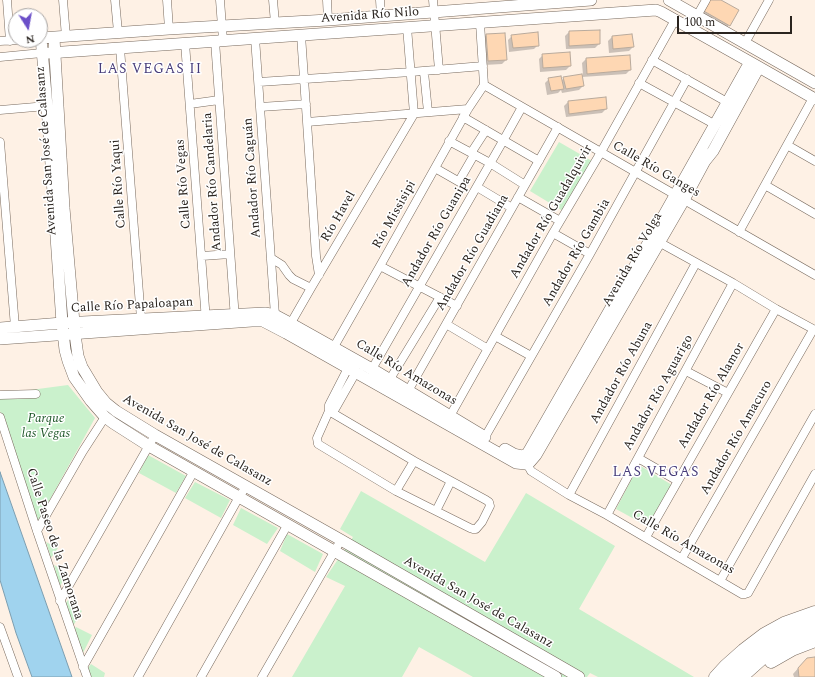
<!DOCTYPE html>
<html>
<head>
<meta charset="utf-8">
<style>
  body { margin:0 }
  #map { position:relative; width:815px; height:677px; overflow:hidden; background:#fef1e5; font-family:Spectral,serif }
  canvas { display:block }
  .north { position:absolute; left:8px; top:8px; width:40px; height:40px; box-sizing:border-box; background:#fff; border:1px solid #aaa7a5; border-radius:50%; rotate:169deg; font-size:11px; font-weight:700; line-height:16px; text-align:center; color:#2a241f }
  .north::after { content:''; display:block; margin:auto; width:14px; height:18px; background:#6b4fc8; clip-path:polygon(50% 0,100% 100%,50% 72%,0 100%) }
  .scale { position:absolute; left:677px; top:16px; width:115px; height:18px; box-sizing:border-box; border:2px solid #2a241f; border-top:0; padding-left:5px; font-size:12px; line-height:14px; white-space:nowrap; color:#2a241f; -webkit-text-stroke:3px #fff; paint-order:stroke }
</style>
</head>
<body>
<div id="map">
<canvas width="815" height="677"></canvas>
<div class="north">N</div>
<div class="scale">100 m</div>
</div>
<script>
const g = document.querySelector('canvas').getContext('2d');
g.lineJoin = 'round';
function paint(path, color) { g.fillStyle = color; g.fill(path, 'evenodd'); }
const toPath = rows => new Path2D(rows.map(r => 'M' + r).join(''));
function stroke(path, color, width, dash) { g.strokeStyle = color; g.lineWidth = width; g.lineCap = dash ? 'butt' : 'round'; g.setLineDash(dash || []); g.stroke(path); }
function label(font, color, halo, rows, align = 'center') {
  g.font = font + ' Spectral,serif'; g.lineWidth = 3; g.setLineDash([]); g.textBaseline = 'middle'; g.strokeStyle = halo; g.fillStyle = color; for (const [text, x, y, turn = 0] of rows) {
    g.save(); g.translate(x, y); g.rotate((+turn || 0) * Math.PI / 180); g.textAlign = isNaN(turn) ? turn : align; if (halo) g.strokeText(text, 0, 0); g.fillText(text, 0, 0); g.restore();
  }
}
paint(toPath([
  [559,142,592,161,563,211,530,191],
  [68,385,95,418,38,521,0,411,0,394],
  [148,455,186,476,176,493,139,473],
  [639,465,672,485,647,526,616,509],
  [195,482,230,500,221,518,185,498],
  [361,491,485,562,526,493,615,546,579,609,694,677,598,677,590,673,587,677,473,677,419,647,402,677,292,677,345,586,326,577,353,537,340,529],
  [241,508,278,528,267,544,233,525],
  [287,534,323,554,315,572,280,551],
  [46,542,58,548,51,558],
  [54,565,68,573,60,586,58,580],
  [68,600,82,611,73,626,65,604],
  [76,627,92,635,83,653,74,629],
  [91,664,105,673,104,677,91,677,88,668]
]), '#caf1cc');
const water = toPath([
  [0,472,72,677,32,677,16,633,0,580,0,472]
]);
paint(water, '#a0d3ee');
stroke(water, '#7d9eb0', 1);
paint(toPath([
  [719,0,729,25,725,29,699,14],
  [569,32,599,44,595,48,566,49,565,36],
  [486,35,506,60,502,64,484,65,482,39],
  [632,35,633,47,629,51,609,53,608,41,612,37],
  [512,36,538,45,534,49,509,52,508,40],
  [543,55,570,66,566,70,540,72,539,59],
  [586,59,630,70,626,74,582,77,583,86,579,90,562,93,561,90,558,93,547,95,545,83,549,79,561,81,564,78,583,75,582,63],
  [568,102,606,109,602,113,566,117,564,106],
  [815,658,815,677,794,677,793,674,801,665]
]), '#0003');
const building = toPath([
  [708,0,721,0,739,10,730,26,702,10,708,0],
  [600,30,600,44,569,46,569,31,600,30],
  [538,32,539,46,513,48,511,35,538,32],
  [505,33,507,60,488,61,486,34,505,33],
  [632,34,634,47,613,49,612,36,632,34],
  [570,52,571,66,543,68,542,54,570,52],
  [630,55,631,70,587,74,586,58,630,55],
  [582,74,584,86,566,89,563,77,582,74],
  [561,76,564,89,551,91,548,78,561,76],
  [606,97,607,109,569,114,568,101,606,97],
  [815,657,815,677,799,677,798,668,807,658,815,657]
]);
paint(building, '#fed7b3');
stroke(building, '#b9aa9c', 1);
const street = toPath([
  [7,0,10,41],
  [63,0,66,37],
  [115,0,118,32],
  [167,0,169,29],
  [220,0,223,40],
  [273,0,275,23],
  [327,0,328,20],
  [380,0,381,16],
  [433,0,439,70],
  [697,16,706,0],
  [480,23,484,85],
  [301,35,307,122,316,256,319,275],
  [255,38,275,315],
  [0,41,18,40],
  [215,41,235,319],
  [185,43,206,321],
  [745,43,769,0],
  [120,48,141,319],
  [0,57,42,53],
  [652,60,727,102],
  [424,72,428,112],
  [259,82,411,72,483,66],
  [639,83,714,124],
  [484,85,815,275],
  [190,104,219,100],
  [260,107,306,104],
  [0,110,47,106],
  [463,117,539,161],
  [307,122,468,109],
  [449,141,490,163,525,185],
  [0,142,15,327],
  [787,145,815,161],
  [471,153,486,130],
  [435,168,463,184],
  [459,181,474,155],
  [765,185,815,214],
  [477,187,512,208],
  [518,197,560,221],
  [739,232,813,98],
  [553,233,590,254],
  [655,240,733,283,776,309,815,330],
  [202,256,230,254],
  [271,258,282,265,289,275,293,279,311,288],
  [380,266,457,306],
  [446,324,488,349],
  [288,328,311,288,414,114,407,27],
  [495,336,531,356],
  [331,352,380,266,468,109,484,85],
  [372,369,503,141,522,107],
  [686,371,728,393],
  [390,379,440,297],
  [408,391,558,127],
  [0,395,36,394],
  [329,411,414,461,486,500,489,502,490,506,482,522,476,529,473,529,470,528,396,491,318,444,317,438,329,411,329,405,348,368],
  [329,411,335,409,356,372],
  [450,416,553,233,601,152,675,20],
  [0,417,37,531,87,677],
  [485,437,590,254,687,79],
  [638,458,678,481],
  [525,460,531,471,569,495,607,515,742,594,745,594,748,593,815,474],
  [396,491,414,461],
  [569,495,696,263],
  [436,511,451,481],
  [607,515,733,283],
  [37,531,83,451,105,417],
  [646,537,776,309],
  [682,558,813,330],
  [720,581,815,414],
  [60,601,155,435],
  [0,627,18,677],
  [83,667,194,471],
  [138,677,239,497,246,487],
  [201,677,288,524],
  [262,677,341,540]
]);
const secondary = toPath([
  [669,0,815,83],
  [54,38,64,208,75,334,78,356,82,367,97,392,106,403,116,411,155,435,341,540,579,677],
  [49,53,656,10,661,12,750,62,815,99],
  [0,328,62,323,265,313,275,315,290,323,372,369,485,437],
  [0,339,252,321,263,321,286,333,516,463,526,464,530,462,536,455,684,200,705,161,713,151,759,67],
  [505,449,514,454,523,456,527,454,530,449,651,238,750,62],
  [556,677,149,446,113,423,105,417,91,401,74,377,68,361,65,350,62,323,47,106,41,38,169,29,328,20,591,0]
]);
const primary = toPath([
  [771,662,792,650,815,641],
  [715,677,725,666,743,650,764,634,784,623,815,612],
  [727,677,746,660,769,643,784,634,815,622],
  [742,677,761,660,782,646,797,638,815,632]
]);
stroke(street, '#786a5e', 9);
stroke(secondary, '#786a5e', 12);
stroke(primary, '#786a5e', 13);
stroke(street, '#fff', 8);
stroke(secondary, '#fff', 11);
stroke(primary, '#fff', 12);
label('13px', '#2a241f', '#fff', [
  ["Avenida Río Nilo",370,16,-4],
  ["Avenida San José de Calasanz",47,151,-94],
  ["Calle Río Ganges",656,170,30],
  ["Andador Río Caguán",253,178,-94],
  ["Andador Río Candelaria",213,182,-94],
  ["Calle Río Yaqui",119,184,-94],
  ["Calle Río Vegas",184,184,-94],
  ["Andador Río Guadalquivir",552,212,-60],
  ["Río Missisipi",395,215,-61],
  ["Río Havel",339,217,-60],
  ["Andador Río Guanipa",437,232,-60],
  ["Andador Río Guadiana",473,253,-60],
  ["Andador Río Gambia",577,253,-60],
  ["Avenida Río Volga",633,260,-60],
  ["Calle Río Papaloapan",132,306,-3],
  ["Calle Río Amazonas",406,373,31],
  ["Andador Río Abuna",622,373,-61],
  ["Andador Río Aguarigo",659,393,-61],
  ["Andador Río Alamor",712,396,-60],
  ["Andador Río Amacuro",737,438,-60],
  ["Avenida San José de Calasanz",197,441,30],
  ["Calle Río Amazonas",683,543,30],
  ["Calle Paseo de la Zamorana",54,544,72],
  ["Avenida San José de Calasanz",478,603,30]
]);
label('italic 13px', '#20582a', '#fff', [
  ["Parque",46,419],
  ["las Vegas",46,434]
]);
g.letterSpacing = '1px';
label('14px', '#473c7a', '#fff', [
  ["LAS VEGAS II",150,70],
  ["LAS VEGAS",656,473]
]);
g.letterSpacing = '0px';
</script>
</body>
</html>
